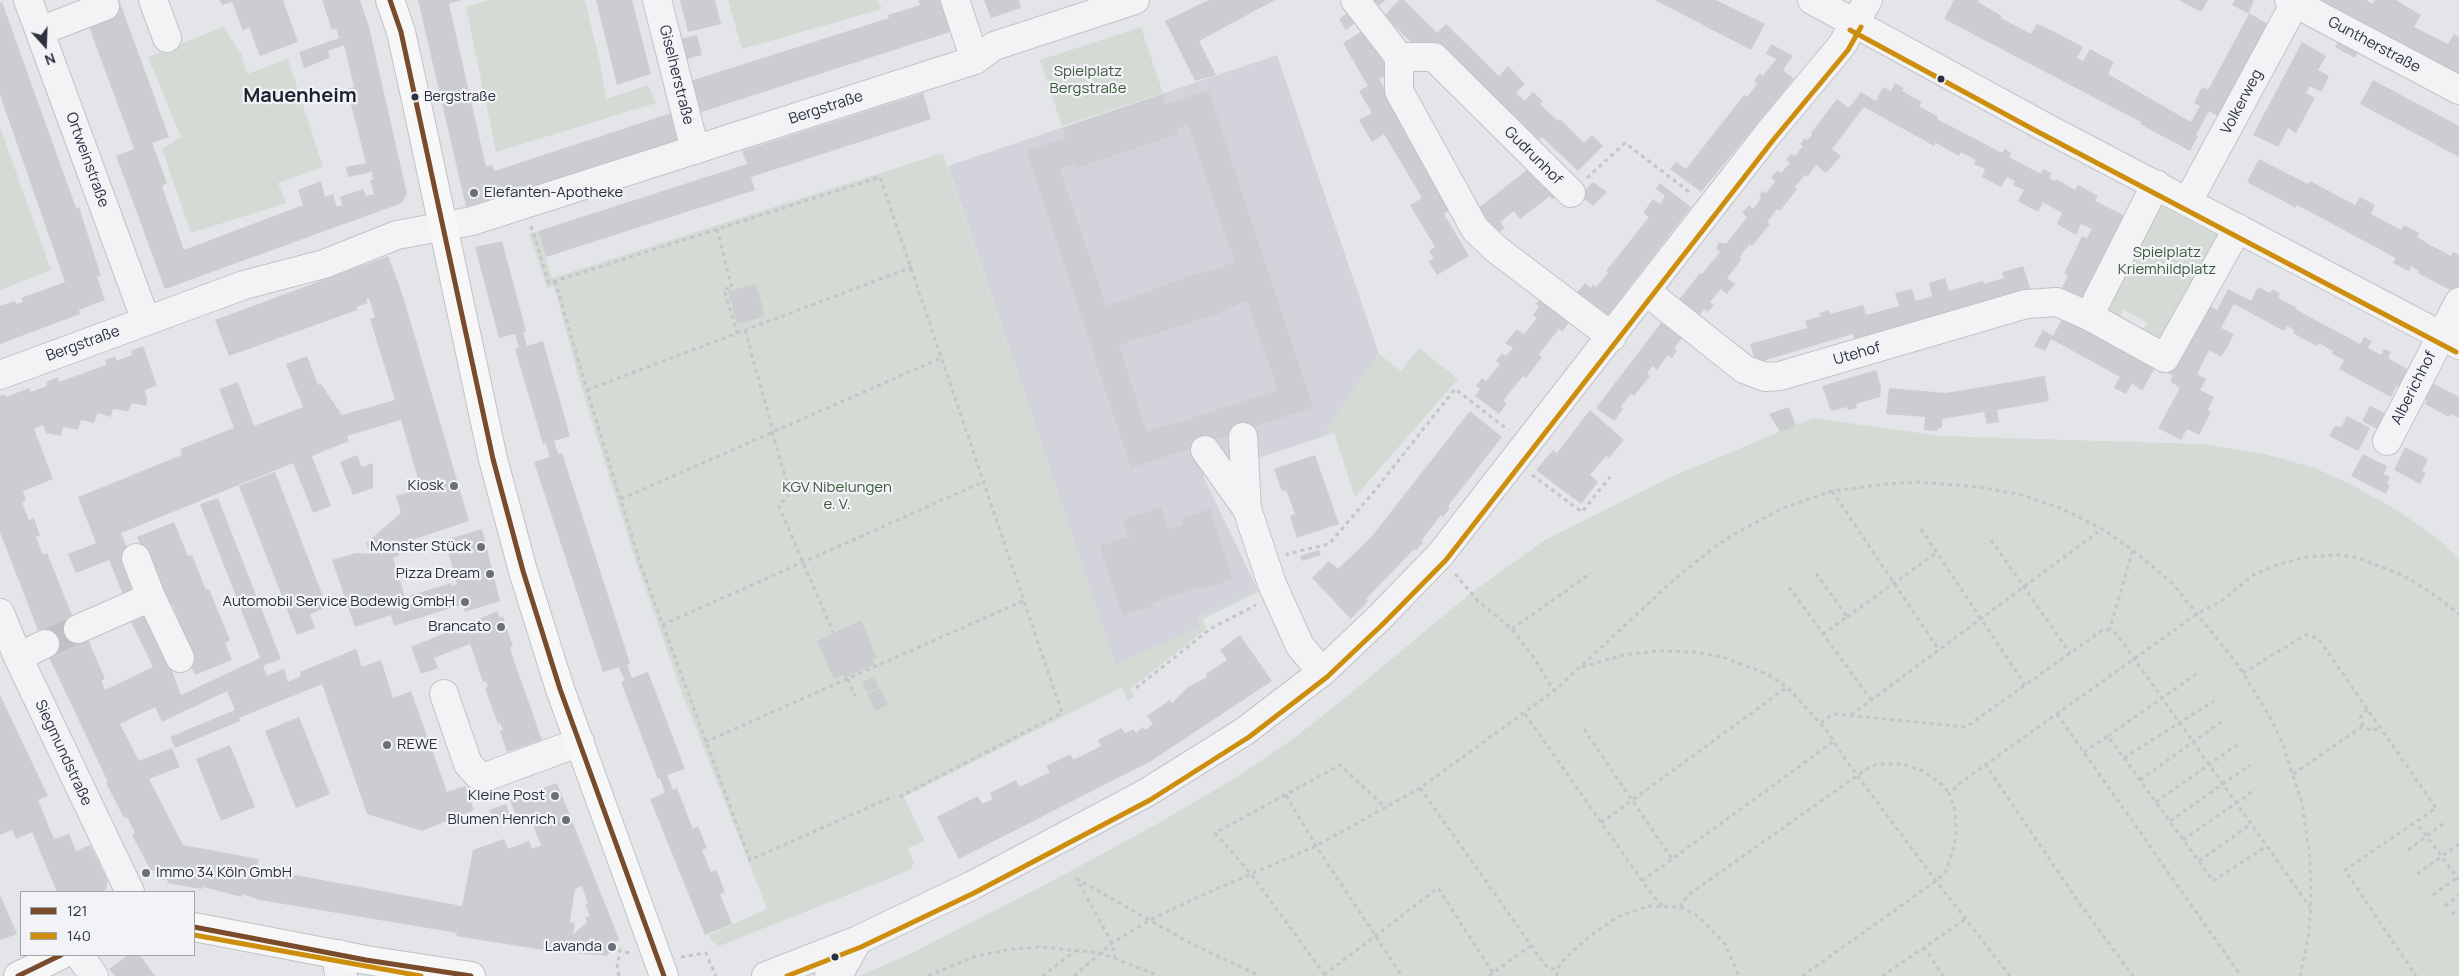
<!DOCTYPE html>
<html>
<head>
<meta charset="utf-8">
<style>
  body { margin:0 }
  #map { position:relative; width:2459px; height:976px; overflow:hidden; background:#e4e5e8; font-family:Manrope,sans-serif }
  canvas { display:block }
  .legend { position:absolute; left:20px; top:891px; width:175px; height:65px; box-sizing:border-box; background:#f2f3f7; border:1px solid #a3a5ad; margin:0; padding:6px 9px; list-style:none; font-size:15px; color:#2c303f }
  .legend li { display:flex; align-items:center; gap:10px; height:25px }
  .legend b { width:25px; border:1px solid #a3a5ad }
  .north { position:absolute; left:20px; top:20px; width:50px; height:50px; -webkit-text-stroke:4px #f2f3f7; paint-order:stroke; rotate:160deg; font-size:14px; font-weight:700; line-height:20px; text-align:center; color:#2c303f }
  .north::after { content:''; display:block; margin:auto; width:18px; height:22px; background:#2c303f; clip-path:polygon(50% 0,100% 100%,50% 72%,0 100%) }
</style>
</head>
<body>
<div id="map">
<canvas width="2459" height="976"></canvas>
<ul class="legend">
<li><b style="height:6px;background:#7a4b2a"></b>121</li>
<li><b style="height:6px;background:#ce8e0d"></b>140</li>
</ul>
<div class="north">N</div>
</div>
<script>
const g = document.querySelector('canvas').getContext('2d');
g.lineJoin = 'round';
function paint(path, color) { g.fillStyle = color; g.fill(path, 'evenodd'); }
const toPath = rows => new Path2D(rows.map(r => 'M' + r).join(''));
function stroke(path, color, width, dash) { g.strokeStyle = color; g.lineWidth = width; g.lineCap = dash ? 'butt' : 'round'; g.setLineDash(dash || []); g.stroke(path); }
function label(font, color, halo, rows, align = 'center') {
  g.font = font + ' Manrope,sans-serif'; g.lineWidth = 4.5; g.setLineDash([]); g.textBaseline = 'middle'; g.strokeStyle = halo; g.fillStyle = color; for (const [text, x, y, turn = 0] of rows) {
    g.save(); g.translate(x, y); g.rotate((+turn || 0) * Math.PI / 180); g.textAlign = isNaN(turn) ? turn : align; if (halo) g.strokeText(text, 0, 0); g.fillText(text, 0, 0); g.restore();
  }
}
paint(toPath([
  [1277,55,1379,354,1322,437,1203,476,1258,590,1198,618,1200,627,1115,666,948,166]
]), '#d3d4db');
paint(toPath([
  [488,0,585,0,600,63,606,99,648,85,656,103,496,152,466,7],
  [728,0,878,0,882,9,742,49],
  [223,27,241,53,247,74,288,59,323,167,278,183,286,203,191,233,162,149,181,137,148,57],
  [1141,27,1163,93,1062,126,1040,60],
  [0,127,51,270,0,290],
  [943,153,1115,665,1200,627,1198,618,1257,590,1259,592,1203,619,1206,629,1130,689,1135,696,1128,701,1122,687,904,797,925,841,908,848,914,863,910,870,719,946,713,942,709,935,767,909,682,693,636,562,580,383,554,286,547,288,529,234,538,231,552,278],
  [2156,203,2223,238,2171,333,2158,341,2137,336,2148,323,2124,310,2117,319,2106,318,2111,286],
  [1419,348,1458,379,1355,497,1334,433,1322,437,1379,354,1401,371],
  [1813,418,1941,436,2201,444,2261,453,2315,468,2352,485,2395,509,2436,537,2459,559,2459,976,859,976,908,955,1056,879,1155,825,1232,780,1290,741,1335,706,1471,593,1545,540,1671,477]
]), '#d4dbd5');
paint(toPath([
  [93,0,119,0,169,137,152,143,167,183,162,186,184,250,303,205,298,190,321,181,325,197,333,194,337,207,342,205,340,197,363,189,366,196,374,194,370,180,373,180,372,172,348,177,346,167,366,163,347,89,354,87,344,45,328,51,330,58,304,68,299,52,339,38,336,28,332,30,322,0,360,0,369,27,407,194,402,203,165,289,116,156,134,149,87,21],
  [220,0,283,0,298,42,260,56,249,27,243,31,232,2,222,5],
  [418,0,462,0,449,4,486,167,492,165,495,171,671,113,680,140,466,207],
  [596,0,632,0,651,74,617,85],
  [680,0,715,0,721,24,688,32],
  [918,0,942,0,953,31,695,114,687,82,889,18,888,15,920,5],
  [984,0,1019,0,1021,8,991,18],
  [1209,0,1275,0,1199,41,1216,75,1195,81,1165,21],
  [1370,0,1386,0,1374,9],
  [1399,0,1404,0,1437,33,1446,24,1499,76,1508,66,1525,84,1516,93,1525,101,1533,92,1543,101,1540,104,1558,121,1560,119,1584,143,1592,135,1603,146,1578,171,1542,137,1534,146,1428,42,1419,50,1384,16],
  [1655,0,1716,0,1765,24,1751,50],
  [1954,0,1979,0,1978,2,2002,16,2001,18,2031,34,2037,24,2053,31,2083,47,2077,58,2083,61,2090,49,2099,54,2114,62,2108,74,2191,122,2200,106,2194,103,2202,87,2208,90,2249,14,2232,5,2235,0,2254,0,2249,13,2271,26,2223,119,2209,111,2196,135,2198,136,2190,151,2140,124,2141,122,1944,19],
  [2179,0,2208,0,2201,12],
  [2304,0,2366,0,2373,4,2375,0,2396,0,2421,15,2414,27,2448,44,2454,34,2459,37,2459,80],
  [2,2,76,208,79,207,101,276,97,277,105,300,79,310,80,314,0,344,0,306,15,301,16,304,23,302,21,298,65,282,0,95,0,3],
  [1352,10,1359,20,1346,30,1339,19],
  [1364,30,1390,73,1379,79,1455,208,1444,214,1469,256,1437,275,1428,261,1434,258,1429,251,1435,247,1410,205,1422,198,1384,134,1372,142,1359,120,1372,113,1359,91,1368,86,1343,43],
  [697,35,702,55,687,59,681,39],
  [2340,37,2360,48,2355,58,2335,47],
  [2302,42,2326,56,2318,70,2329,76,2321,92,2310,86,2306,93,2315,98,2296,133,2288,128,2278,147,2253,135],
  [1771,44,1793,56,1783,70,1794,79,1701,192,1670,169,1676,162,1686,169,1744,95,1747,97,1757,84,1754,81,1760,73,1763,76,1776,59,1766,54],
  [2373,80,2459,126,2459,157,2360,104],
  [1895,83,1904,88,1902,91,1922,102,1919,106,1938,117,1937,119,2002,153,2005,149,2011,153,2009,157,2041,174,2043,169,2052,173,2049,178,2055,181,2056,179,2075,190,2078,185,2098,196,2095,201,2129,218,2085,300,2062,288,2068,276,2064,273,2076,249,2082,236,2087,238,2092,229,2081,224,2076,235,2057,224,2062,213,2043,202,2038,212,2018,201,2024,190,2013,185,2015,181,2007,177,2001,187,1982,177,1985,169,1974,164,1976,160,1961,152,1959,156,1936,143,1934,146,1864,107,1832,149,1841,156,1826,173,1816,165,1808,176,1805,175,1795,187,1797,189,1780,211,1777,209,1767,222,1770,224,1752,246,1750,244,1744,251,1739,258,1742,259,1727,278,1735,284,1727,294,1721,289,1710,302,1714,305,1708,312,1704,309,1694,323,1673,307,1700,273,1702,274,1720,252,1716,249,1719,242,1726,244,1747,217,1742,213,1749,205,1753,209,1757,204,1761,198,1759,196,1763,191,1766,193,1775,181,1771,178,1777,170,1781,173,1790,163,1786,160,1791,154,1795,156,1803,146,1800,144,1805,138,1807,140,1812,135,1811,133,1837,99,1849,108,1861,92,1876,101,1883,87,1891,91],
  [1208,90,1313,407,1131,468,1026,151,1066,138,1063,128,1163,94,1166,104],
  [1188,125,1235,262,1205,273,1204,271,1106,306,1060,169,1074,164,1076,168,1178,134,1176,129],
  [1247,301,1278,390,1147,432,1119,345,1217,314],
  [923,93,931,119,751,177,755,190,546,257,538,231,747,164,742,151],
  [2259,159,2308,184,2310,181,2355,205,2360,197,2375,205,2371,214,2401,230,2404,225,2419,233,2417,237,2432,246,2451,256,2453,252,2459,255,2459,288,2456,293,2418,273,2419,271,2411,266,2409,271,2393,263,2396,258,2297,205,2296,208,2247,182],
  [1532,166,1559,194,1552,199,1550,196,1520,219,1514,211,1500,222,1505,228,1492,238,1472,213],
  [1593,182,1607,192,1593,206,1580,195],
  [1660,183,1691,207,1601,324,1571,300,1585,283,1591,288,1593,285,1596,287,1608,273,1606,271,1649,217,1643,213,1653,199,1660,204,1665,196,1656,189],
  [502,241,526,331,523,332,527,346,543,341,570,436,554,441,558,454,562,453,630,663,627,664,632,678,648,672,685,769,667,775,673,790,677,788,693,829,698,826,707,848,702,850,711,872,716,870,725,892,720,894,732,924,705,935,650,799,665,793,660,778,658,779,621,682,625,681,619,667,603,672,534,462,550,457,546,443,543,444,515,349,519,348,515,334,499,338,475,247],
  [388,256,403,296,469,521,397,545,400,555,393,558,405,597,451,583,452,586,457,584,445,540,482,529,500,601,465,612,463,604,394,626,391,615,355,627,332,560,356,553,370,554,366,543,401,513,396,496,421,489,401,420,347,436,349,441,312,456,331,506,313,513,293,463,121,533,145,594,126,602,109,560,76,573,68,554,96,543,78,497,182,455,180,449,234,428,219,389,238,382,254,426,303,407,286,364,307,356,318,385,321,384,342,415,395,400,370,319,375,317,369,298,366,299,368,303,356,307,357,310,229,356,215,320],
  [2023,266,2033,297,1857,346,1853,334,1756,363,1750,344,1807,328,1805,321,1821,316,1819,313,1829,310,1830,314,1863,305,1866,315,1899,306,1895,293,1912,289,1916,301,1932,296,1929,283,1945,278,1949,291,1983,281,1984,284,2004,278,2002,272],
  [756,284,765,316,737,324,728,291],
  [2258,287,2270,293,2272,289,2280,293,2278,298,2297,308,2295,309,2360,344,2364,337,2372,341,2368,348,2381,355,2384,349,2391,352,2388,358,2414,373,2404,389,2397,385,2391,397,2339,369,2344,360,2332,354,2333,351,2319,343,2317,346,2305,340,2293,333,2294,330,2287,326,2284,331,2234,304,2221,328,2234,334,2228,346,2221,357,2209,350,2197,374,2206,379,2200,390,2214,397,2208,410,2211,412,2199,435,2187,429,2181,440,2158,428,2180,388,2170,381,2173,376,2168,373,2205,304,2217,310,2228,289,2251,301],
  [1542,296,1571,320,1562,332,1559,329,1539,354,1542,357,1526,378,1523,376,1503,401,1507,403,1499,414,1475,396,1480,389,1476,386,1482,378,1486,381,1500,364,1496,361,1502,353,1506,356,1513,348,1505,343,1517,329,1524,334,1537,318,1533,315,1539,306,1536,304],
  [2063,317,2156,366,2142,391,2132,383,2126,394,2114,388,2120,377,2051,339,2045,351,2034,346,2043,330,2053,336],
  [1664,319,1684,335,1674,349,1677,351,1672,358,1668,355,1657,370,1653,366,1647,373,1650,376,1634,396,1631,394,1620,407,1623,409,1614,421,1596,408],
  [143,346,157,385,145,390,147,398,146,406,132,403,128,411,113,409,111,417,98,413,94,423,81,420,78,430,63,427,61,436,46,433,43,425,34,429,53,479,23,491,26,500,22,502,29,520,34,518,40,536,36,537,43,555,47,553,80,635,85,632,105,679,101,681,105,690,153,667,128,616,143,608,168,660,181,695,260,658,200,504,218,498,281,659,263,666,267,676,284,669,288,682,301,676,300,672,356,649,362,667,381,660,393,698,411,691,447,792,465,786,474,810,422,831,367,814,322,684,239,718,240,721,175,748,170,737,235,710,227,691,162,722,155,707,120,724,139,761,172,748,180,767,149,779,183,845,259,859,256,870,295,875,462,906,473,850,504,839,508,849,529,841,532,849,541,845,532,822,520,826,510,800,557,783,619,939,607,956,543,950,456,936,457,933,259,900,242,894,242,897,203,887,202,889,167,883,168,880,159,879,154,870,151,871,132,835,135,833,127,817,124,818,106,783,108,782,46,651,0,532,0,396,5,394,6,397,29,388,31,392,47,386,46,382,58,377,59,382,106,365,105,360,115,356,116,361,132,355,131,351],
  [582,886,588,904,585,905,590,916,585,918,587,922,573,935,575,923,570,922,575,889],
  [1876,370,1881,387,1880,397,1856,404,1857,408,1848,410,1847,407,1831,411,1822,386],
  [2045,376,2049,401,1997,410,1999,422,1987,424,1984,412,1942,419,1942,428,1938,428,1938,431,1924,430,1925,417,1886,414,1889,388,1946,393],
  [2427,380,2459,397,2459,418,2451,414,2449,417,2425,404,2427,400,2419,397],
  [2370,406,2389,415,2381,431,2362,421],
  [1789,407,1796,426,1780,432,1769,414],
  [1590,410,1624,440,1609,458,1606,456,1590,475,1598,482,1581,504,1536,470,1553,450,1557,453],
  [1470,411,1502,437,1448,506,1450,508,1443,517,1441,515,1421,541,1423,542,1416,551,1414,549,1366,599,1368,601,1351,619,1312,578,1329,561,1338,569,1372,536],
  [2347,416,2370,428,2358,451,2329,436,2335,426,2341,427],
  [2405,447,2428,459,2422,471,2426,473,2420,484,2394,470],
  [2363,454,2387,466,2384,474,2390,477,2387,484,2390,485,2386,494,2351,476],
  [357,455,362,467,373,463,373,488,353,495,340,462],
  [1315,455,1339,524,1297,538,1290,516,1295,514,1286,490,1282,491,1274,469],
  [275,472,327,607,310,614,315,628,297,635,239,486],
  [1161,507,1168,529,1182,525,1181,519,1210,509,1233,579,1204,589,1203,586,1152,603,1153,606,1123,616,1100,546,1129,537,1123,520],
  [174,522,188,556,192,555,206,590,209,589,230,640,225,643,232,660,195,675,187,657,192,655,172,604,169,605,151,572,137,537],
  [1319,550,1321,555,1302,561,1300,556],
  [498,611,500,618,503,616,513,647,510,647,512,655,542,740,507,752,500,731,503,730,500,723,498,724,485,688,488,687,486,681,483,682,470,644,434,658,438,668,421,674,411,647],
  [861,620,877,658,873,659,875,664,844,678,843,675,834,679,817,641],
  [1240,635,1272,681,1151,761,959,859,937,817,978,796,982,804,993,799,990,793,1016,780,1020,787,1050,772,1046,766,1071,754,1073,760,1101,746,1098,740,1121,728,1125,733,1134,729,1136,733,1143,727,1145,730,1153,724,1147,716,1170,700,1172,703,1188,687,1207,677,1206,674,1227,660,1220,650],
  [874,677,878,687,867,692,862,682],
  [880,688,888,705,875,711,867,694],
  [0,695,48,796,38,800,54,839,69,834,76,851,90,845,108,881,105,892,57,892,32,832,16,839,12,830,0,835],
  [299,717,330,794,296,808,265,731],
  [230,745,255,807,221,821,196,759],
  [506,804,512,821,496,827,489,810],
  [0,895,17,934,0,940],
  [128,955,140,955,155,976,115,976,109,969]
]), '#cccdd0');
stroke(toPath([
  [45,644,78,629]
]), '#bfc1c6', 28, [28, 14]);
const minor = toPath([
  [28,0,146,321],
  [153,0,167,38],
  [657,0,695,150],
  [955,0,975,60],
  [1355,0,1399,57,1399,91,1475,229,1496,249,1612,337],
  [1812,0,2043,126,2459,345],
  [2289,0,2459,90],
  [40,31,105,6],
  [1399,57,1434,57,1571,193],
  [2156,184,2089,316,2165,358,2238,228],
  [2188,201,2295,3],
  [1647,292,1744,369,1765,377,1780,376,2026,304,2057,302,2089,316],
  [0,375,244,285,324,264,397,235,472,221,975,60,994,46,1135,0],
  [1243,437,1247,509],
  [2387,441,2459,302],
  [1205,450,1247,509,1272,584,1300,646,1322,672],
  [136,558,151,597],
  [0,613,18,657,130,892],
  [78,629,151,597,180,658],
  [18,657,45,644],
  [444,694,468,764,479,776,488,776,580,742],
  [339,954,338,970,343,976],
  [79,955,94,976],
  [766,976,858,940,971,886,1146,793,1245,731,1322,672,1379,618,1440,555,1768,134,1842,45,1868,0],
  [829,976,841,970,858,940]
]);
const major = toPath([
  [390,0,401,32,416,100,493,459,523,571,560,689,664,976],
  [194,927,366,960,471,976],
  [18,976,61,955]
]);
stroke(minor, '#c2c3c6', 30);
stroke(major, '#c1c2c5', 30);
stroke(toPath([
  [1587,178,1625,143,1692,194],
  [531,226,549,283,880,177,1062,713,897,798],
  [717,229,732,288,724,289,737,333],
  [555,281,587,390,641,566,750,860,894,796],
  [745,330,773,431],
  [587,390,912,267],
  [772,432,790,493,779,506,833,632],
  [1532,475,1582,512,1610,477],
  [1832,491,1939,650],
  [621,499,943,357],
  [1921,529,2025,685],
  [1991,540,2070,653],
  [1288,556,1287,554,1329,544,1372,494,1455,389,1508,430],
  [1816,573,1847,617,1823,634],
  [1455,574,1478,601,1512,629,1535,659,1554,691],
  [1789,587,1871,700],
  [1847,617,1936,553],
  [662,625,985,481],
  [1512,629,1591,573],
  [2109,631,2133,550],
  [1582,667,1624,655,1659,651,1693,652,1722,657,1749,667,1767,674,1787,687,1827,731,1845,759,1936,881,2010,976],
  [2243,673,2302,637,2307,635,2318,638,2436,808,2345,870,2416,976],
  [848,679,855,696],
  [1136,688,1210,629,1256,605],
  [2367,709,2360,718,2363,726,2371,731,2380,728],
  [1525,714,1653,896,1663,906],
  [2057,714,2241,976],
  [1851,715,2102,529],
  [1821,723,1833,714,1966,727,2104,629,2116,633,2310,907],
  [1584,729,1672,859],
  [2108,736,2199,672],
  [705,742,1025,600],
  [2084,752,2108,736,2213,881,2267,846],
  [2124,758,2214,701],
  [1985,764,2080,904,2133,976],
  [2293,774,2363,726],
  [2140,780,2225,719],
  [1420,788,1545,965,1551,969,1557,969],
  [1286,795,1316,846,1402,976],
  [2156,802,2237,745],
  [2170,821,2250,765],
  [1601,823,1787,687],
  [2419,826,2459,880],
  [2183,840,2256,789],
  [2408,850,2444,823],
  [2199,861,2251,824],
  [2417,874,2459,844],
  [1642,881,1834,741],
  [2433,895,2459,876],
  [2445,906,2459,895],
  [1680,907,1688,895,1868,768,1878,764,1903,764,1923,771,1941,784,1949,793],
  [2452,914,2459,909],
  [1924,947,1943,976],
  [681,957,706,953,716,976],
  [1115,959,1112,943,1077,879,1192,944,1260,976],
  [1324,975,1438,888,1493,973],
  [1325,975,1251,874,1215,833,1340,765,1386,808],
  [619,976,617,968,620,950,630,953],
  [928,976,976,956,1012,949,1040,947,1101,953,1159,976],
  [1042,976,1077,950],
  [1074,976,1112,943,1150,920,1200,896,1316,846,1420,788,1554,691,1675,579,1716,546,1738,532,1783,508,1832,491,1887,484,1916,482,1980,487,2022,495,2063,509,2102,529,2133,550,2172,583,2238,665,2270,717,2282,742,2302,803,2310,858,2311,908,2308,939,2300,976],
  [1489,976,1530,946],
  [1557,976,1557,969,1565,958,1590,936,1617,917,1649,906,1680,907,1698,916,1725,944,1739,976],
  [1802,976,1936,881,1946,871,1955,843,1956,830,1955,811,1949,793,1964,780,2197,614,2223,600,2253,575,2277,565,2305,557,2337,555,2356,557,2402,575,2429,591,2459,614],
  [1882,976,1966,919]
]), '#c4c5c8', 3, [4, 4]);
stroke(minor, '#f3f3f5', 28);
stroke(major, '#f7f7f7', 28);
stroke(toPath([
  [390,0,401,32,493,459,523,571,560,689,664,976],
  [194,927,366,960,471,976],
  [18,976,61,955]
]), '#7a4b2a', 5);
stroke(toPath([
  [1850,30,2040,133,2456,352],
  [194,935,421,976],
  [787,976,861,947,974,893,1150,800,1249,737,1327,677,1384,623,1446,560,1774,139,1848,50,1861,27]
]), '#ce8e0d', 5);
for (const [x, y, r, color] of [
  [1941,79,4.5,"#2c303f"],
  [415,97,4.5,"#2c303f"],
  [474,193,5,"#6c6f7a"],
  [454,486,5,"#6c6f7a"],
  [481,547,5,"#6c6f7a"],
  [490,574,5,"#6c6f7a"],
  [465,602,5,"#6c6f7a"],
  [501,627,5,"#6c6f7a"],
  [387,745,5,"#6c6f7a"],
  [555,796,5,"#6c6f7a"],
  [566,820,5,"#6c6f7a"],
  [146,873,5,"#6c6f7a"],
  [612,947,5,"#6c6f7a"],
  [835,957,4.5,"#2c303f"]
]) { const dot = new Path2D(); dot.arc(x, y, r, 0, 2 * Math.PI); g.fillStyle = color; g.fill(dot); stroke(dot, '#f2f3f7', 2); }
label('14px', '#2c303f', '#f2f3f7', [
  ["Bergstraße",424,97]
], 'left');
label('15px', '#2c303f', '#f2f3f7', [
  ["Guntherstraße",2374,45,28],
  ["Giselherstraße",676,75,76],
  ["Volkerweg",2242,102,-62],
  ["Bergstraße",826,108,-18],
  ["Gudrunhof",1533,156,45],
  ["Ortweinstraße",87,160,70],
  ["Bergstraße",83,344,-20],
  ["Utehof",1857,354,-16],
  ["Alberichhof",2414,388,-63],
  ["Siegmundstraße",63,753,65]
]);
label('15px', '#3c5a3b', '#f2f3f7', [
  ["Spielplatz",1088,72],
  ["Bergstraße",1088,89],
  ["Spielplatz",2167,253],
  ["Kriemhildplatz",2167,270],
  ["KGV Nibelungen",837,488],
  ["e. V.",837,505]
]);
label('15px', '#2c303f', '#f2f3f7', [
  ["Elefanten-Apotheke",484,193,"left"],
  ["Kiosk",444,486],
  ["Monster Stück",471,547],
  ["Pizza Dream",480,574],
  ["Automobil Service Bodewig GmbH",455,602],
  ["Brancato",491,627],
  ["REWE",397,745,"left"],
  ["Kleine Post",545,796],
  ["Blumen Henrich",556,820],
  ["Immo 34 Köln GmbH",156,873,"left"],
  ["Lavanda",602,947]
], 'right');
label('bold 20px', '#1e2230', '#f2f3f7', [
  ["Mauenheim",300,96]
]);
</script>
</body>
</html>
